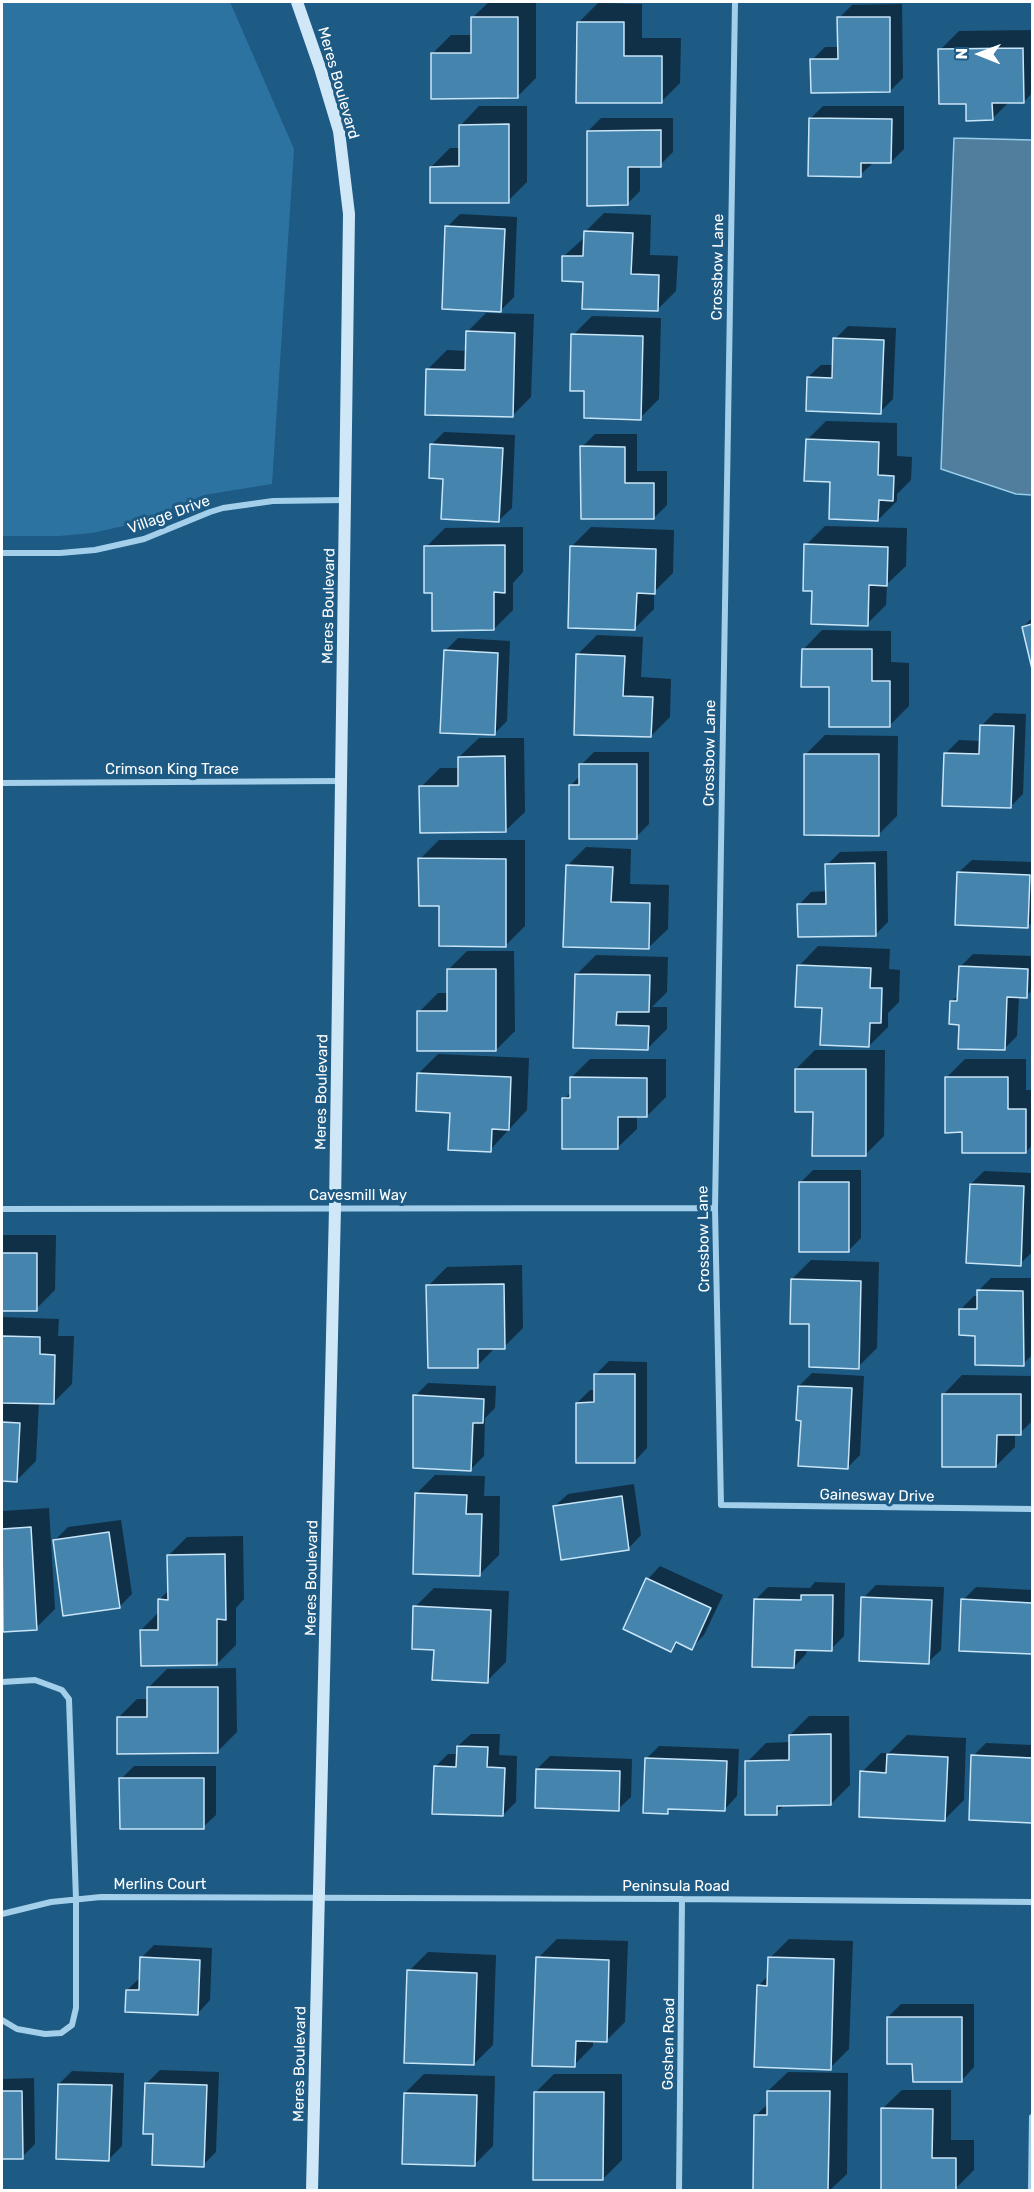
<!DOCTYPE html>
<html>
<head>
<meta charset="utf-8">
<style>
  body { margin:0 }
  #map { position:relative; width:1034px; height:2192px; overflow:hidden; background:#1d5a84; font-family:Rubik,sans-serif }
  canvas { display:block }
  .frame { position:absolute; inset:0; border:3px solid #fff; pointer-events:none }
  .north { position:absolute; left:950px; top:24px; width:60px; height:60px; -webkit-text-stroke:4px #1d5a84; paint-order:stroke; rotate:271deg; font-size:16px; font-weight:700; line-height:24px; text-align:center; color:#fff }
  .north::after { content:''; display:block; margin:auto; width:21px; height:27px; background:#fff; clip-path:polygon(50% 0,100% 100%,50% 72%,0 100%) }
</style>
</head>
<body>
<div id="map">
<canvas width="1034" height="2192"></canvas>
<div class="frame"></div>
<div class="north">N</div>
</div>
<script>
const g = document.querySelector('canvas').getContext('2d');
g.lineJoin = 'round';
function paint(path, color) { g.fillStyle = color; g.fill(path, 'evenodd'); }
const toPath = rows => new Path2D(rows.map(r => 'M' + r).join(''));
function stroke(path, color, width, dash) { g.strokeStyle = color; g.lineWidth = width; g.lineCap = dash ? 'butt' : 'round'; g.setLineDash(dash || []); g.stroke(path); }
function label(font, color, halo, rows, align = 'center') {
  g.font = font + ' Rubik,sans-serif'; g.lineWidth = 6; g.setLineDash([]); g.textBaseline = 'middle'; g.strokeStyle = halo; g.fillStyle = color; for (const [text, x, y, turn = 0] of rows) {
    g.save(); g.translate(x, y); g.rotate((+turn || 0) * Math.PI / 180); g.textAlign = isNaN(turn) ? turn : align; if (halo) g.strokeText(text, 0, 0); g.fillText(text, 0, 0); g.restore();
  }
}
paint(toPath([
  [2,2,230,2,294,149,272,484,204,495,137,523,92,533,59,536,2,536]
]), '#2d73a1');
const water = toPath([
  [954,138,1032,140,1032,495,1016,494,941,469,954,138]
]);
paint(water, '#517e9c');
stroke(water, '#97ccec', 1.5);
paint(toPath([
  [489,2,536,2,536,78,517,97,432,54,451,35,472,35,472,18],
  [598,3,642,4,642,38,681,38,680,83,661,102,579,22],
  [902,4,903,78,890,91,812,60,825,47,839,47,839,18,852,5],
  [1032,30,1032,93,1024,102,1009,102,992,119,968,102,940,50,959,31],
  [479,106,527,106,527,182,508,201,431,167,450,148,460,148,460,126],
  [823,106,904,106,904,149,891,162,874,162,860,175,810,119],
  [601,118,673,118,673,152,660,165,640,166,640,191,627,204,588,131],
  [604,213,651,215,650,255,678,256,676,291,657,310,584,280,564,256,585,237,585,232],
  [460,214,517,217,514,297,501,310,447,227],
  [486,313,534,314,531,397,512,416,428,369,447,350,467,351,467,332],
  [592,316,661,318,659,399,640,418,586,390,573,335],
  [848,326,896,328,893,399,880,412,808,377,821,365,834,365,835,339],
  [826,421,897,423,897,456,912,457,911,480,897,494,897,501,878,520,832,481,807,440],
  [444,432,515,435,512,508,499,520,445,477,431,445],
  [595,434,637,434,637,471,667,471,667,505,654,518,582,447],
  [825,526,907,528,906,566,887,584,886,605,867,624,814,589,806,545],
  [523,527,523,572,513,583,513,610,494,629,433,591,426,547,445,528],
  [591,527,674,530,673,573,654,592,654,609,635,628,572,546],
  [1032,618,1032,663,1023,627],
  [822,630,891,631,891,662,909,663,909,706,890,725,830,686,803,650],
  [597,635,643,637,641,677,671,679,670,717,651,736,578,654],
  [458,638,510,641,507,721,494,734,445,651],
  [994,713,1026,714,1023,794,1010,807,946,753,959,740,981,741,981,726],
  [825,735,898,736,897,816,878,835,806,754],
  [479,738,524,738,525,812,505,831,421,787,440,768,459,768,459,757],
  [594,752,649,752,649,824,636,837,570,786,581,775,581,765],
  [439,840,525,840,525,926,506,945,440,904,420,859],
  [586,847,631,849,630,884,669,885,668,929,648,948,567,866],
  [887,851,888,922,875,935,799,905,811,892,827,891,827,865,840,852],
  [972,860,1032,862,1032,922,1027,927,959,872],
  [818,946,890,949,889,969,900,970,899,1002,888,1013,888,1027,869,1046,823,1007,799,966],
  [467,951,514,951,515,1031,496,1050,419,1012,438,993,448,993,448,970],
  [973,954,1032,956,1032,990,1026,996,1019,996,1017,1036,1004,1049,951,1002,959,994,960,967],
  [596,955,668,957,667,992,652,1007,667,1007,667,1029,648,1048,574,1046,577,974],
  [815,1050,885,1050,884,1136,865,1155,796,1069],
  [438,1054,529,1058,527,1110,490,1150,451,1111,419,1073],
  [590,1059,666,1059,666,1097,647,1116,637,1115,637,1129,617,1148,564,1099,572,1091,571,1078],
  [965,1059,1026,1059,1026,1090,1032,1090,1032,1145,1026,1152,964,1131,946,1078],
  [813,1170,861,1170,861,1238,848,1251,800,1183],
  [984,1171,1032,1173,1032,1252,1020,1264,971,1184],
  [2,1235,56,1235,55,1290,36,1309,2,1309],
  [811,1260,879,1262,877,1348,858,1367,811,1323,792,1279],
  [522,1265,523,1328,504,1347,496,1347,477,1366,428,1286,447,1267],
  [991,1278,1032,1278,1032,1355,1023,1364,961,1309,974,1296,978,1296,978,1291],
  [2,1317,59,1319,58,1336,74,1336,72,1384,53,1403,39,1402,36,1461,17,1480,2,1479],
  [609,1361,647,1362,647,1448,635,1461,577,1403,590,1390,596,1390,596,1374],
  [812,1373,864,1376,860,1455,847,1468,802,1419,799,1386],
  [962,1375,1032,1376,1032,1421,1020,1433,1015,1433,1015,1447,996,1466,943,1395],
  [428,1383,496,1386,495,1408,485,1418,484,1456,471,1469,415,1396],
  [435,1475,485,1476,484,1496,500,1496,499,1555,480,1574,416,1494],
  [634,1484,641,1535,629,1548,555,1506,568,1494],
  [49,1508,55,1609,36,1628,4,1631,2,1596,2,1511],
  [121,1520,132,1594,119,1607,55,1540,68,1527],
  [243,1536,244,1599,236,1608,236,1645,217,1664,141,1630,159,1612,159,1600,169,1590,168,1556,187,1537],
  [660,1566,723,1595,704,1635,691,1648,679,1642,671,1650,648,1579],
  [815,1582,845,1583,844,1636,831,1649,807,1649,806,1654,794,1667,755,1600,768,1587,810,1588],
  [876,1585,944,1587,941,1650,928,1662,863,1598],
  [976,1587,1032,1590,1032,1652,961,1649,963,1600],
  [434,1588,509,1591,506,1662,487,1681,435,1648,415,1607],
  [236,1668,237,1732,218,1751,118,1718,137,1699,148,1699,148,1688,167,1669],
  [809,1716,849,1716,850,1785,831,1804,785,1804,776,1813,747,1762,766,1743,790,1742,790,1735],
  [471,1734,500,1734,499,1755,517,1756,516,1802,503,1815,435,1767,448,1754,458,1754,458,1746],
  [907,1735,966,1738,964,1800,945,1819,862,1772,881,1753,889,1753],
  [986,1743,1032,1745,1032,1821,970,1819,973,1756],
  [659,1746,739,1749,737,1796,725,1809,673,1808,667,1813,646,1759],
  [550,1756,632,1759,631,1797,618,1809,537,1769],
  [134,1766,216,1766,216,1815,203,1827,121,1779],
  [557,1939,628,1941,625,2022,606,2041,593,2041,593,2046,574,2065,538,1958],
  [789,1939,853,1941,849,2049,830,2068,758,1986,769,1975,770,1958],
  [154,1945,212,1948,210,2000,198,2013,127,1990,141,1977,141,1958],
  [428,1952,496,1955,493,2045,474,2064,409,1971],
  [901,2004,974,2004,974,2067,962,2080,914,2063,888,2017],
  [160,2070,219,2072,216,2152,203,2165,154,2132,147,2083],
  [72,2071,124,2073,122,2146,109,2159,59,2084],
  [788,2072,848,2073,847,2174,830,2190,755,2190,755,2116,769,2103,768,2091],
  [424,2074,495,2076,493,2146,474,2165,405,2093],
  [554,2074,622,2074,622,2160,603,2179,535,2093],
  [34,2078,35,2144,22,2157,2,2158,2,2079],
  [902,2090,951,2090,951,2140,974,2140,974,2170,955,2189,882,2109],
  [580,2189,621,2189,621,2190,578,2190]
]), '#0007');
const building = toPath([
  [471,17,518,17,518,98,431,99,431,53,471,53,471,17],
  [837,17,890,17,890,92,811,93,810,59,838,59,837,17],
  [577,22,624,22,624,56,662,56,662,103,576,103,577,22],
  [1023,48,1024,103,992,103,993,120,966,121,966,104,939,104,938,49,1023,48],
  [809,118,892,119,891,163,861,163,861,177,808,176,809,118],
  [509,124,509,203,430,203,430,167,459,166,459,125,509,124],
  [661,130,661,167,628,167,628,205,587,206,587,131,661,130],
  [445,226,505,229,501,312,442,309,445,226],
  [584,231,633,233,631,274,659,275,658,311,582,309,583,282,562,281,562,256,583,256,584,231],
  [466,331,515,333,513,417,425,415,426,369,465,370,466,331],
  [571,334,643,336,641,420,584,418,584,391,570,391,571,334],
  [833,338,884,340,881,414,806,411,807,377,832,378,833,338],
  [806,439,879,442,878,475,894,476,893,501,879,500,878,521,829,519,830,482,804,481,806,439],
  [430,444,503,448,499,522,441,519,443,479,429,478,430,444],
  [580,446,625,447,625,483,654,483,654,519,581,519,580,446],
  [804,544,888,547,887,586,869,585,868,626,811,624,812,591,803,591,804,544],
  [505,545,505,593,494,592,494,630,432,631,432,593,424,593,424,546,505,545],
  [570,546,656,549,655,594,637,593,635,630,568,628,570,546],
  [1032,624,1032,669,1022,627,1032,624],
  [802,649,872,649,872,681,890,681,890,727,829,727,829,687,801,687,802,649],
  [444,650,498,653,495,735,440,733,444,650],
  [576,654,625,656,623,696,653,697,651,737,574,735,576,654],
  [980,725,1014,726,1011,808,942,806,944,753,979,754,980,725],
  [804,754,879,754,879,836,804,835,804,754],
  [505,756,506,832,420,833,419,786,458,786,458,757,505,756],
  [579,764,637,764,637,839,569,839,569,785,579,785,579,764],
  [418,858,506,859,506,947,439,946,439,906,419,906,418,858],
  [875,863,876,936,798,937,797,904,826,904,825,864,875,863],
  [566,865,613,867,611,902,650,903,649,949,563,947,566,865],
  [957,872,1030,875,1028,928,955,925,957,872],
  [797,965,871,968,870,988,882,988,881,1023,870,1023,869,1047,820,1045,822,1008,795,1007,797,965],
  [959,966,1028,969,1027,998,1007,997,1005,1050,958,1049,959,1025,949,1024,950,1001,957,1001,959,966],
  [447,969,496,969,496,1051,417,1051,417,1011,447,1011,447,969],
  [575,974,650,975,649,1012,617,1012,616,1025,649,1026,648,1050,573,1048,575,974],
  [795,1069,866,1069,866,1156,812,1156,813,1112,795,1112,795,1069],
  [417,1073,511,1077,509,1130,492,1129,491,1152,448,1150,450,1113,416,1111,417,1073],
  [570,1077,647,1078,647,1117,618,1117,618,1149,562,1149,562,1098,570,1098,570,1077],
  [945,1077,1008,1077,1008,1109,1026,1109,1026,1153,962,1153,962,1132,945,1133,945,1077],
  [799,1182,849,1182,849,1252,799,1252,799,1182],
  [970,1184,1024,1186,1021,1266,966,1263,970,1184],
  [2,1253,37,1253,37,1311,2,1311,2,1253],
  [791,1279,861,1281,859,1369,809,1367,809,1324,790,1324,791,1279],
  [504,1284,505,1349,478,1349,478,1368,428,1368,426,1285,504,1284],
  [977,1290,1023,1291,1024,1366,975,1365,975,1336,959,1335,959,1309,977,1309,977,1290],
  [2,1336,40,1337,40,1354,55,1355,54,1404,2,1403,2,1336],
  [594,1374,635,1374,635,1463,576,1463,576,1403,594,1402,594,1374],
  [798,1386,852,1388,848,1469,798,1466,801,1421,796,1420,798,1386],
  [942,1394,1021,1394,1021,1435,997,1435,996,1467,942,1467,942,1394],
  [413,1395,484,1399,483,1423,473,1423,471,1471,413,1468,413,1395],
  [2,1422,20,1423,17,1482,2,1481,2,1422],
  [415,1493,467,1495,466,1514,482,1514,480,1576,413,1574,415,1493],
  [622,1496,629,1550,561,1560,553,1506,622,1496],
  [31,1527,37,1630,3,1632,2,1529,31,1527],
  [109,1532,120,1608,63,1616,53,1540,109,1532],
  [225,1554,226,1620,217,1619,217,1665,141,1666,140,1630,158,1630,158,1599,168,1600,167,1555,225,1554],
  [646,1578,711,1608,692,1650,676,1642,671,1652,623,1629,646,1578],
  [801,1595,833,1595,832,1651,795,1650,794,1668,752,1667,754,1599,801,1600,801,1595],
  [861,1597,932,1600,929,1664,859,1661,861,1597],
  [961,1599,1032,1603,1032,1654,959,1651,961,1599],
  [413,1606,491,1610,488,1683,432,1680,434,1650,412,1649,413,1606],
  [147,1687,218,1687,218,1753,117,1754,117,1717,147,1717,147,1687],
  [831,1734,831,1805,777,1806,777,1815,745,1815,745,1761,789,1760,789,1735,831,1734],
  [457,1746,488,1747,487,1767,505,1768,503,1816,432,1814,434,1766,456,1767,457,1746],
  [887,1754,948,1757,945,1821,859,1817,860,1771,886,1773,887,1754],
  [971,1755,1032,1758,1032,1823,969,1820,971,1755],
  [645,1758,727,1761,725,1811,668,1809,668,1814,643,1813,645,1758],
  [536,1769,620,1771,619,1811,535,1808,536,1769],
  [119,1778,204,1778,204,1829,120,1829,119,1778],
  [140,1957,200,1960,198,2015,125,2012,126,1990,139,1990,140,1957],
  [536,1957,609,1960,607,2042,576,2041,575,2067,532,2066,536,1957],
  [768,1957,834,1959,831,2070,754,2067,757,1985,767,1986,768,1957],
  [407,1970,477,1973,474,2065,404,2063,407,1970],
  [887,2017,962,2017,962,2082,913,2082,912,2064,887,2064,887,2017],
  [145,2083,207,2085,204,2167,152,2165,153,2134,143,2134,145,2083],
  [58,2084,112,2085,109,2161,56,2159,58,2084],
  [2,2091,22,2091,23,2159,2,2159,2,2091],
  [767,2091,830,2091,828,2190,753,2190,754,2115,767,2115,767,2091],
  [534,2092,604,2092,603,2180,533,2180,534,2092],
  [404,2093,477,2095,475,2166,402,2164,404,2093],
  [881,2108,933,2109,932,2158,956,2158,956,2190,881,2190,881,2108]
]);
paint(building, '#4584ad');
stroke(building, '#c9e5f8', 1.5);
stroke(toPath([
  [735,2,715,1208,721,1505,1032,1509],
  [2,553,60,553,95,550,144,539,210,512,223,508,273,501,345,500],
  [2,783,342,781],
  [2,1209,715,1208],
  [2,1682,35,1680,62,1690,69,1699,76,1899,76,2008,72,2025,61,2033,45,2034,17,2029,2,2020],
  [2,1914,51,1902,101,1897,682,1899,1032,1902],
  [679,2190,682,1899],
  [1031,2190,1032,2117]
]), '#a4cfea', 6);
stroke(toPath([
  [297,2,320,68,339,131,349,214,335,1208,312,2190]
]), '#d0e7f8', 12);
label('15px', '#fff', '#1d5a84', [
  ["Meres Boulevard",338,83,74],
  ["Crossbow Lane",718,267,-89],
  ["Village Drive",169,515,-20],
  ["Meres Boulevard",329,606,-89],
  ["Crossbow Lane",710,753,-89],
  ["Crimson King Trace",172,770],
  ["Meres Boulevard",322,1092,-89],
  ["Cavesmill Way",358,1196],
  ["Crossbow Lane",704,1239,-91],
  ["Gainesway Drive",877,1496,1],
  ["Meres Boulevard",312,1578,-89],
  ["Merlins Court",160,1885],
  ["Peninsula Road",676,1887],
  ["Goshen Road",669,2044,-89],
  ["Meres Boulevard",300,2064,-89]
]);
</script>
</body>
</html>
